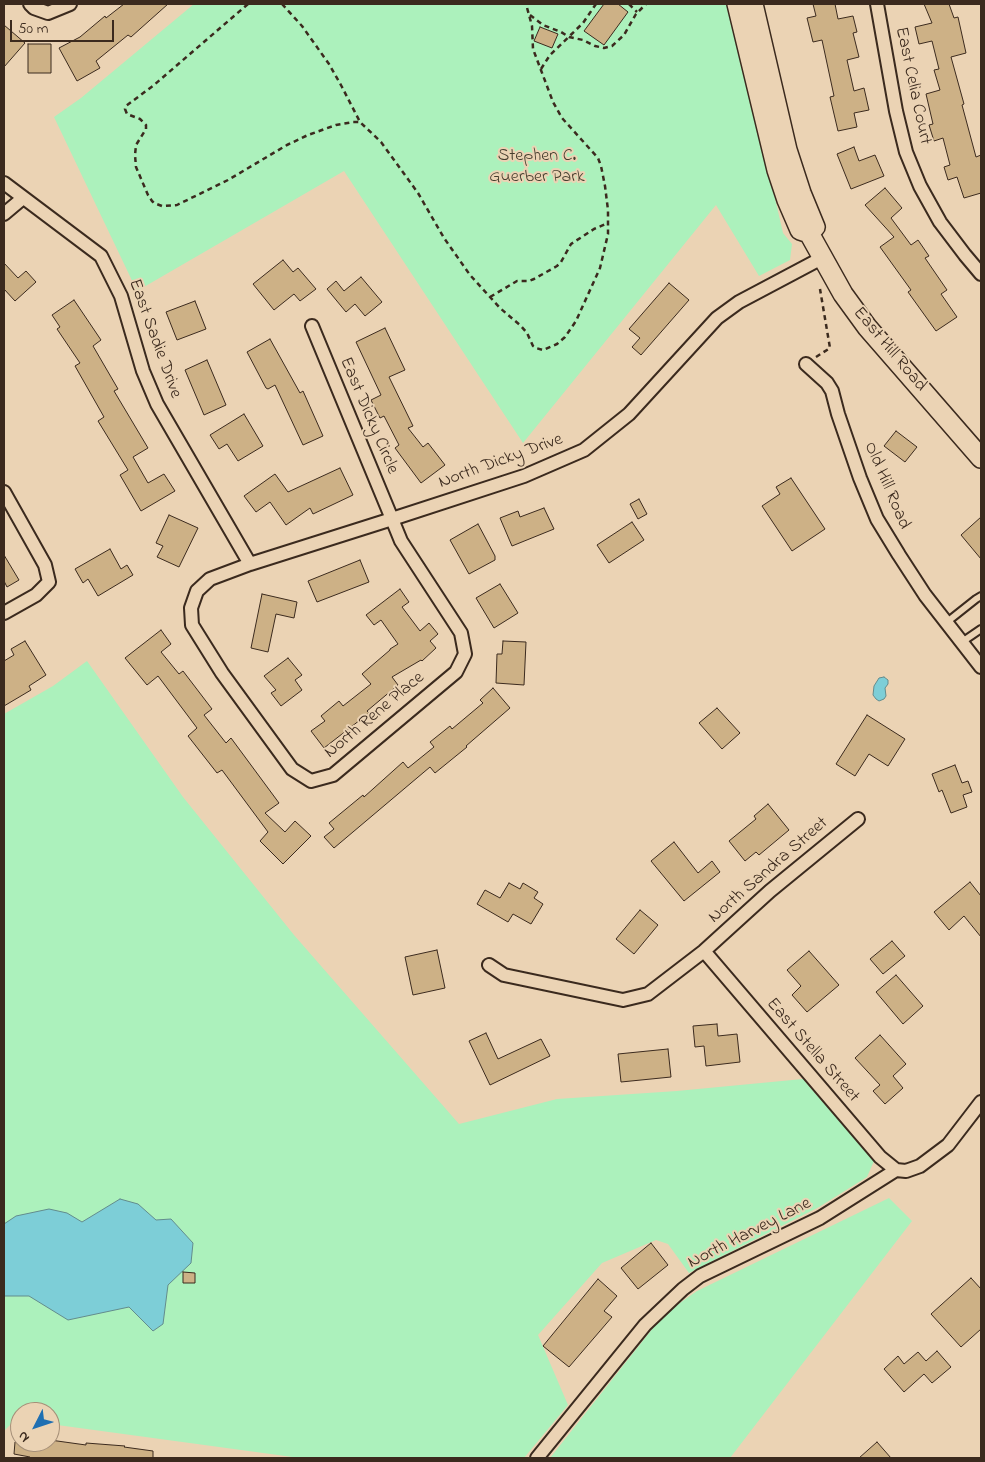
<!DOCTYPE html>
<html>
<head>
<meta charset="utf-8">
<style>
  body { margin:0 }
  #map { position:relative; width:985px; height:1462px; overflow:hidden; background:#ebd3b4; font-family:"Indie Flower",sans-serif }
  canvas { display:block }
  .frame { position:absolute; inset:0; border:5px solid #3b2a1e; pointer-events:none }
  .north { position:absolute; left:10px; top:1402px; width:50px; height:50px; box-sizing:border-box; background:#ebd3b4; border:1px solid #a58f78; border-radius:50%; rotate:229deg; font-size:14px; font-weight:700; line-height:20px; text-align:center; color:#3b2a1e }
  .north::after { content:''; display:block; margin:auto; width:18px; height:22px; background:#1f6fb2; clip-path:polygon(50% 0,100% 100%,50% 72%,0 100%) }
  .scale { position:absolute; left:10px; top:20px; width:104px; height:22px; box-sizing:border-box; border:2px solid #3b2a1e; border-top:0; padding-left:6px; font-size:15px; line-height:18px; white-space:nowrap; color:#3b2a1e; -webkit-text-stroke:4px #ebd3b4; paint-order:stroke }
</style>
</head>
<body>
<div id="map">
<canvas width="985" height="1462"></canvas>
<div class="frame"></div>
<div class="north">N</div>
<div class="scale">50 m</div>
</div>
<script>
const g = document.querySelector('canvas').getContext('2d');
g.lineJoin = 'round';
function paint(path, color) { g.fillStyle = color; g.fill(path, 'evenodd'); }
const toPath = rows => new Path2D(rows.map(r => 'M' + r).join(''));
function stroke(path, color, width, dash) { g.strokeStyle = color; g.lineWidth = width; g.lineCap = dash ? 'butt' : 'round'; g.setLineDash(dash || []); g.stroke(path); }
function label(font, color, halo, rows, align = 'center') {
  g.font = font + ' "Indie Flower",sans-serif'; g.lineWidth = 4; g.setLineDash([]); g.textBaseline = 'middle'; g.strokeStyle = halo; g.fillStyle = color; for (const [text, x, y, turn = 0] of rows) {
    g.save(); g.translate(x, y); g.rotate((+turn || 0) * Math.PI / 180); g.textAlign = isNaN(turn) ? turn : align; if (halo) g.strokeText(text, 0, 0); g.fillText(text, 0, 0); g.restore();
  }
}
paint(toPath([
  [194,4,730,4,783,233,792,244,790,260,759,276,716,205,523,443,344,171,137,291,54,117,81,98],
  [87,661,183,797,294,935,459,1124,557,1099,677,1091,803,1079,874,1161,867,1177,819,1207,689,1273,668,1244,656,1240,602,1263,538,1335,568,1405,524,1458,300,1458,50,1424,50,1412,20,1412,20,1420,15,1420,4,1431,4,714,53,686],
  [889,1198,912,1221,730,1458,550,1458,664,1314,697,1291]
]), '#acf1bc');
const water = toPath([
  [884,677,888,680,888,684,885,688,886,696,884,699,879,701,876,699,873,695,874,686,879,678,884,677],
  [120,1199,138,1204,156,1220,171,1219,193,1243,191,1263,168,1285,163,1324,153,1331,129,1307,68,1320,29,1296,4,1296,4,1224,16,1216,49,1209,67,1213,82,1222,120,1199]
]);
paint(water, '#7dced7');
stroke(water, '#638c8d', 1);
const building = toPath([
  [124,4,168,4,131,37,128,35,96,61,100,68,77,81,59,48,80,37,105,16,106,18,124,4],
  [604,4,618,4,628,12,604,45,584,31,604,4],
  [813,4,835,4,838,19,853,16,857,32,853,33,859,57,847,60,854,91,864,88,869,110,854,113,857,127,838,131,830,97,834,96,822,40,813,42,807,18,816,16,813,4],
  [924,4,949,4,954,18,958,17,966,53,951,57,964,104,962,105,976,157,981,155,981,193,964,198,957,177,948,180,944,167,950,165,943,138,934,141,929,125,933,124,926,94,940,90,934,70,939,69,932,41,919,44,915,27,932,23,924,4],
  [4,25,25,43,4,67,4,25],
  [540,27,558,34,552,48,534,41,540,27],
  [28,44,51,44,51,73,28,73,28,44],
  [854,147,859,161,875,155,884,176,851,189,837,154,854,147],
  [885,188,902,208,891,218,911,245,918,240,929,256,925,258,947,290,941,294,957,317,936,331,908,292,911,290,880,247,894,237,865,205,885,188],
  [283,260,293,272,298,268,316,289,300,301,294,294,274,310,253,284,283,260],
  [4,263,18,278,26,271,36,282,15,301,4,289,4,263],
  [361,277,382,302,365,316,355,304,346,312,327,289,336,281,344,291,361,277],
  [669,283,689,300,641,355,632,347,640,338,629,329,669,283],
  [74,300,101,340,93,346,118,389,114,391,148,448,133,457,148,483,164,474,175,491,141,511,120,475,128,470,98,421,104,417,75,366,80,363,57,329,60,327,52,315,74,300],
  [195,301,206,329,177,340,166,312,195,301],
  [385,328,405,370,389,377,413,426,408,428,423,447,428,443,445,465,421,483,395,448,399,445,384,416,380,418,371,400,381,395,356,342,385,328],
  [270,339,300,393,303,391,323,436,303,445,275,385,268,389,266,388,247,352,270,339],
  [207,360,226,405,204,415,185,370,207,360],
  [244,414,263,446,238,461,227,444,219,449,210,435,244,414],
  [896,431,917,447,905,462,884,446,896,431],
  [340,468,353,495,313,514,310,508,286,525,270,502,256,512,244,496,275,474,288,492,340,468],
  [791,478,825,529,792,551,762,506,780,494,776,487,791,478],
  [639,499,647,514,638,519,630,504,639,499],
  [544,508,554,529,512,546,500,518,518,511,520,517,544,508],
  [169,515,198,528,179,567,157,557,163,546,156,543,169,515],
  [981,517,981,559,961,535,981,517],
  [632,522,644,540,609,563,597,545,632,522],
  [478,524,495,556,495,560,469,574,450,540,478,524],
  [110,549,121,569,127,565,133,575,98,596,88,579,83,583,75,569,110,549],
  [4,555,19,580,7,587,4,581,4,555],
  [360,560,369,582,317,602,308,581,360,560],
  [500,584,518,613,494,628,476,598,500,584],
  [400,589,409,602,402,607,420,631,429,623,438,634,430,641,436,648,422,661,421,660,392,677,398,685,367,711,369,713,324,748,311,731,325,721,321,716,339,701,343,706,371,684,362,674,390,650,390,649,398,644,381,620,374,625,366,615,400,589],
  [262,594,297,602,294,618,276,614,268,652,251,648,262,594],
  [161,630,171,644,161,652,179,674,183,671,212,709,204,715,226,743,231,738,279,803,265,813,285,832,295,821,311,836,283,864,260,841,268,832,222,770,217,773,188,736,197,728,158,676,147,685,125,658,161,630],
  [25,641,46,675,29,686,31,690,4,706,4,661,14,655,11,649,25,641],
  [503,641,526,642,524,685,496,683,497,654,502,654,503,641],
  [288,658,302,675,295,680,302,690,281,706,271,693,276,690,264,676,288,658],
  [493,688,510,708,466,746,467,747,435,773,430,767,334,848,324,837,334,829,329,823,363,795,364,797,403,762,408,768,434,747,430,742,450,726,452,729,483,703,480,700,493,688],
  [717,708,740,733,722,749,699,723,717,708],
  [867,715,905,739,888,766,869,754,855,776,836,764,867,715],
  [955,765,962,783,968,781,972,792,963,795,967,807,951,813,942,790,939,792,932,774,955,765],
  [768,804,789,830,759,855,756,852,745,861,729,841,756,819,754,816,768,804],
  [674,842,698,873,712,861,720,872,684,901,651,861,674,842],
  [970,882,981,896,981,937,964,916,949,930,934,912,970,882],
  [509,883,520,889,523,883,538,892,534,898,543,904,531,924,513,914,508,922,477,904,485,890,500,898,509,883],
  [640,910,658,925,634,954,616,939,640,910],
  [892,941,905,956,883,974,870,959,892,941],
  [437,950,445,988,413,995,405,957,437,950],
  [809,951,839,985,807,1012,792,995,801,986,787,970,809,951],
  [896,975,923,1006,903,1024,876,992,896,975],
  [717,1024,718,1036,737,1034,740,1062,706,1066,704,1046,695,1047,693,1026,717,1024],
  [486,1033,498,1059,541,1039,550,1056,490,1085,469,1041,486,1033],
  [880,1035,906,1064,893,1076,903,1088,885,1104,873,1091,880,1085,855,1058,880,1035],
  [668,1049,671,1077,621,1082,618,1054,668,1049],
  [651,1243,668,1265,638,1289,621,1268,651,1243],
  [183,1272,195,1273,195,1283,183,1283,183,1272],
  [971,1278,981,1289,981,1329,961,1347,931,1314,971,1278],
  [598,1279,617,1296,604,1311,612,1317,569,1367,543,1346,598,1279],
  [937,1351,951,1367,932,1383,924,1374,904,1392,884,1369,898,1356,904,1364,918,1352,926,1361,937,1351],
  [50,1440,86,1445,86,1443,125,1446,124,1447,153,1451,153,1458,30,1458,30,1457,14,1454,15,1442,50,1442,50,1440],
  [877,1442,891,1458,859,1458,877,1442]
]);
paint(building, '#cdb186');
stroke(building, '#3b2a1e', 1);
const lane = toPath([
  [947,622,976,599,981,596],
  [962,642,981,629]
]);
const street = toPath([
  [30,4,34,8,48,13,70,4],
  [877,4,896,111,906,152,920,186,940,222,965,255,981,274],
  [4,183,101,256,121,296,143,371,157,404,250,564],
  [4,214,23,198],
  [312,326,392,519,401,541,461,633,465,654,456,672,333,775,311,781,292,769,222,673,192,625,191,608,197,591,210,579,250,564,392,519,524,476,584,450,629,414,717,318,739,302,822,258],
  [806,364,827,383,832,391,838,414,860,478,877,519,899,555,925,595,981,667],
  [4,492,45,565,49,582,36,595,4,613],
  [704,951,880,1157,896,1170],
  [489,965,504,975,623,1000,648,994,704,951,770,891,858,819],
  [896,1170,906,1171,920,1166,948,1145,981,1102],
  [537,1458,645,1325,683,1289,700,1276,820,1218,896,1170]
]);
const secondary = toPath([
  [737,4,777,170,787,200,800,230,809,233,815,227,801,193,787,150,753,4],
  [809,233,843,294,867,327,981,458]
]);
stroke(lane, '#3b2a1e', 10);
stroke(street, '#3b2a1e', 16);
stroke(secondary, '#3b2a1e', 22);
stroke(toPath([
  [248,4,154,85,126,106,125,109,127,114,140,119,146,125,146,129,136,145,135,155,136,167,148,195,152,201,154,203,162,206,177,205,228,180,287,145,308,135,336,125,353,122,360,122],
  [282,4,302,26,329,64,342,87,360,122,381,142,418,193,444,238,470,275,500,308,521,326,527,333,533,346,536,348,543,350,557,344,565,337,576,321,600,268,608,234,608,210,605,186,601,166,598,158,562,118,553,102,533,49,532,26,526,4],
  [629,4,637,12],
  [530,15,543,25,561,32,569,37,583,40,595,46,604,48,612,46,624,35,636,14,646,4],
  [541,69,550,55,583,23,596,4],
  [490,297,517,281,529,281,534,279,557,266,561,262,571,244,594,229,608,223],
  [816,357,830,348,820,289]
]), '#3b2a1e', 2.5, [5, 4]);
stroke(lane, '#ebd3b4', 6);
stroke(street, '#ebd3b4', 12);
stroke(secondary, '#ebd3b4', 19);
label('18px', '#3b2a1e', '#ebd3b4', [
  ["East Celia Court",912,86,78],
  ["East Sadie Drive",154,339,70],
  ["East Hill Road",889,350,50],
  ["East Dicky Circle",368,416,67],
  ["North Dicky Drive",501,462,-20],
  ["Old Hill Road",886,486,67],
  ["North Rene Place",375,716,-40],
  ["North Sandra Street",769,871,-41],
  ["East Stella Street",812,1051,49],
  ["North Harvey Lane",750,1234,-27]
]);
label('18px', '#463e2e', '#ebd3b4', [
  ["Stephen C.",537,157],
  ["Guerber Park",537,178]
]);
</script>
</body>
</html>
